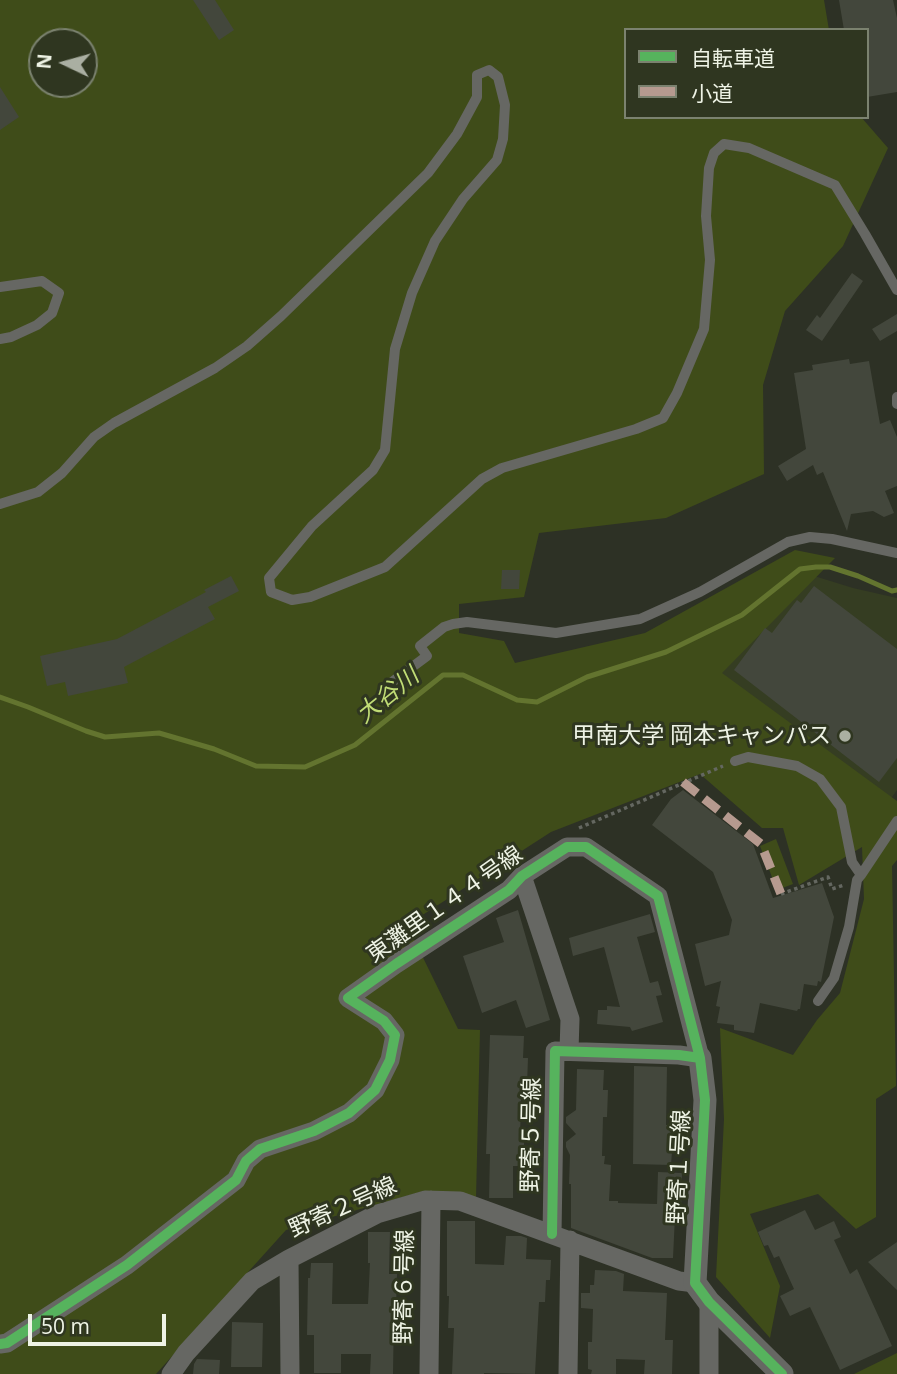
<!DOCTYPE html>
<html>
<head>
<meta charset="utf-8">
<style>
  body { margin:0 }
  #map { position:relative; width:897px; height:1374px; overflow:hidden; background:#2d3125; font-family:"Open Sans","Noto Sans JP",sans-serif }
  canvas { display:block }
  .legend { position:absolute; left:624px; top:28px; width:245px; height:91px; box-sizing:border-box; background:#2f3620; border:2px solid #7b826f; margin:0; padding:9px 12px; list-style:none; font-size:21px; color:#eef3e5 }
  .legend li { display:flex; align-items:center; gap:14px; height:35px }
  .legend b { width:35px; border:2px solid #7b826f }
  .north { position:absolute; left:28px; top:28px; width:70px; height:70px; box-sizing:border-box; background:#2f3620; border:2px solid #7b826f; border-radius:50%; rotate:275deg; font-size:19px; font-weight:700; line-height:28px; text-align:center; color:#eef3e5 }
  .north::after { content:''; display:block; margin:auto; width:24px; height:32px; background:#aaafa2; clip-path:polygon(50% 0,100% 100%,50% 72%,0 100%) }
  .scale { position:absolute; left:28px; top:1314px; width:138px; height:32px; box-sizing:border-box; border:4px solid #eef3e5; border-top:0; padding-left:9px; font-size:21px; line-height:24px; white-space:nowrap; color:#eef3e5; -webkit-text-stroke:5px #2f3620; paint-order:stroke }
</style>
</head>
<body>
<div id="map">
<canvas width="897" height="1374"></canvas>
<ul class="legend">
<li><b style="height:9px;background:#56b35d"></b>自転車道</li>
<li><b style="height:9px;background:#b69a8f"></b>小道</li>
</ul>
<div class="north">N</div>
<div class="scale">50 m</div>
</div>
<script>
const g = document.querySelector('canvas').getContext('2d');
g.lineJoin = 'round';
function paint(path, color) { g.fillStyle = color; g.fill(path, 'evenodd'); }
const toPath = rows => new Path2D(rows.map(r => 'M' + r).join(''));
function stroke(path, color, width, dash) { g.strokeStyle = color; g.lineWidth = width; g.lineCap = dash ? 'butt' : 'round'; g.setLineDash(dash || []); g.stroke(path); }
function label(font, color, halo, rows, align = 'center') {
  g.font = font + ' "Open Sans","Noto Sans JP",sans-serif'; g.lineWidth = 6; g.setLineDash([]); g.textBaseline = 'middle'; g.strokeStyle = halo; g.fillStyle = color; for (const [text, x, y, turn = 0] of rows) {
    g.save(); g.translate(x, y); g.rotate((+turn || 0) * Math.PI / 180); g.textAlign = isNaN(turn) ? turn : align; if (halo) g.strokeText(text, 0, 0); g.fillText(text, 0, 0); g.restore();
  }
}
paint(toPath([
  [811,575,853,588,897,598,897,790,855,849,694,666]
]), '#353d22');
paint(toPath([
  [0,0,824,0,829,30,626,30,626,117,861,117,888,148,843,246,785,311,763,385,764,474,666,518,539,533,524,597,459,604,459,633,504,641,515,663,645,633,795,550,835,558,722,673,897,801,897,860,892,866,896,1086,876,1099,876,1217,856,1229,818,1194,750,1214,780,1286,770,1338,716,1277,724,1119,720,1028,793,1055,817,1020,840,993,864,899,862,847,799,885,783,828,762,828,700,774,551,832,407,925,458,1029,480,1030,476,1198,424,1191,286,1230,156,1374,0,1374],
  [42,42,84,42,84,84,42,84],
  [776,839,793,884,777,890,760,846],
  [897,1353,897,1374,854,1374]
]), '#3f4c19');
stroke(toPath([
  [0,697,28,707,86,731,105,737,159,733,214,749,256,766,305,767,355,745,443,675,463,675,517,700,537,702,587,677,666,652,742,615,800,569,816,567,830,567,858,576,892,591,897,590]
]), '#63742f', 5);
paint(toPath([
  [193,0,215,0,234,30,219,40],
  [839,0,893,0,897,18,897,92,867,97,867,30,844,30],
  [0,87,19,117,0,130],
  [852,273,863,281,822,341,806,330,817,315,820,318],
  [897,314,897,331,880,341,872,329],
  [849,359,850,364,869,361,880,424,890,420,897,437,897,486,885,491,894,513,884,517,873,511,851,514,847,531,823,472,817,475,813,465,787,481,778,466,806,449,794,373,813,370,812,365],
  [502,570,520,570,519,589,501,589],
  [231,576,239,591,208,607,215,619,124,667,128,683,68,696,65,682,47,686,40,656,117,639,206,592,204,590],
  [814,586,897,649,897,758,879,782,734,670,765,628,772,633,797,600,801,603],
  [683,790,753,844,773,898,822,883,834,917,821,982,818,981,817,986,804,984,800,1009,798,1009,797,1011,760,1003,754,1033,734,1030,734,1025,717,1023,720,1007,716,1006,721,981,705,986,695,944,729,935,732,920,713,872,652,825,671,799],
  [518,910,550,1020,526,1028,516,1000,482,1013,463,956,504,942,496,918],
  [650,914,655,932,637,937,650,983,658,981,662,995,656,996,663,1022,632,1031,630,1027,597,1024,598,1010,607,1010,607,1006,620,1007,604,947,573,956,569,938],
  [490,1035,524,1036,523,1058,528,1058,527,1085,529,1085,529,1100,521,1100,520,1138,524,1138,524,1154,520,1154,520,1166,513,1166,513,1198,489,1198,490,1154,486,1154],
  [634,1066,667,1067,666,1125,674,1125,671,1165,633,1164],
  [577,1069,604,1070,603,1090,608,1090,607,1117,603,1117,602,1156,605,1156,604,1164,611,1165,609,1201,618,1201,618,1203,657,1204,658,1172,682,1173,681,1216,675,1216,673,1258,652,1258,571,1228,571,1184,569,1184,570,1155,566,1147,566,1142,576,1134,566,1123,566,1117,576,1110],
  [805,1210,815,1230,834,1221,841,1237,834,1240,850,1274,857,1269,892,1346,840,1370,810,1307,790,1316,780,1296,794,1289,779,1256,774,1258,768,1245,764,1246,758,1232],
  [447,1221,475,1221,475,1264,504,1265,506,1236,521,1236,527,1238,526,1259,551,1260,550,1280,546,1280,545,1302,539,1302,535,1374,484,1373,484,1374,452,1374,454,1328,448,1328,449,1296,447,1296],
  [368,1232,390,1232,389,1274,397,1274,396,1308,394,1308,393,1374,370,1374,371,1354,341,1354,341,1373,314,1373,314,1335,307,1335,308,1278,310,1278,311,1263,333,1263,332,1304,368,1304,370,1263,368,1263],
  [897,1242,897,1290,868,1262],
  [595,1270,616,1271,624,1274,623,1291,667,1293,665,1340,673,1340,672,1374,644,1374,645,1360,616,1359,616,1374,591,1374,592,1370,588,1369,588,1342,592,1342,593,1309,581,1308,581,1293,590,1293,590,1285,594,1285],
  [232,1322,263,1323,262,1367,231,1367],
  [197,1359,220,1360,219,1374,193,1374,194,1364]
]), '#43473c');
stroke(toPath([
  [579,828,723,766],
  [781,894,828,877,832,889,844,885]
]), '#646760', 3.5, [3.5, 3.5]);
stroke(toPath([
  [0,287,42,281,59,293,52,313,37,325,11,337,0,339],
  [897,397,897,404],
  [0,504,38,492,62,473,94,437,114,423,215,368,247,346,281,316,428,173,457,134,477,97,477,75,489,70,498,77,505,105,503,139,497,160,463,199,435,241,412,293,395,349,385,450,373,470,312,526,269,578,271,592,292,600,310,597,385,567,482,479,502,468,636,429,663,418,677,393,704,329,710,260,706,216,709,168,714,153,724,144,749,148,835,185,865,234,897,290],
  [392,682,427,656,420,646,444,627,453,624,467,622,556,633,640,619,700,592,788,542,810,537,832,539,897,553],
  [735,761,748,757,797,766,820,779,841,807,852,862,861,875,897,821],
  [818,1001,834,978,849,927,857,880,861,875]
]), '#666763', 10);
stroke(toPath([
  [522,876,570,1019,569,1051],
  [289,1259,290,1374],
  [0,1344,7,1343,127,1265,236,1180,246,1161,260,1149,314,1131,349,1113,375,1090,390,1060,395,1035,384,1021,348,998,396,964,509,890,522,876,567,847,586,847,658,896,700,1058,679,1055,555,1051,552,1234],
  [171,1374,186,1353,252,1281,289,1259,377,1214,425,1200,460,1201,679,1281,695,1283],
  [429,1374,431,1200],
  [568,1374,570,1240],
  [709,1374,709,1302]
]), '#666763', 19);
stroke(toPath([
  [700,1058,705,1100,695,1283,709,1302,782,1374]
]), '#666763', 23);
stroke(toPath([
  [683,782,761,844,781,894]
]), '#b69a8f', 9, [18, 9]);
stroke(toPath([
  [552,1234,555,1051,679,1055,700,1058],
  [0,1344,7,1343,127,1265,236,1180,246,1161,260,1149,314,1131,349,1113,375,1090,390,1060,395,1035,384,1021,348,998,396,964,509,890,522,876,567,847,586,847,658,896,700,1058,705,1100,695,1283,709,1302,782,1374]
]), '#56b35d', 10);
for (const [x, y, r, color] of [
  [845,736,7,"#aaafa2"]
]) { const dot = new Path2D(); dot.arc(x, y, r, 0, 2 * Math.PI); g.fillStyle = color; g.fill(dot); stroke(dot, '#2f3620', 2.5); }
label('23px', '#eef3e5', '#2f3620', [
  ["甲南大学 岡本キャンパス",831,736]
], 'right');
label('23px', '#eef3e5', '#2f3620', [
  ["東灘里１４４号線",445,905,-35],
  ["野寄５号線",532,1135,-89],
  ["野寄１号線",680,1167,-87],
  ["野寄２号線",343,1208,-24],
  ["野寄６号線",405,1287,-89]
]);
label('italic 24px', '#c0dc75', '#2f3620', [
  ["大谷川",388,696,-39]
]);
</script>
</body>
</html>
